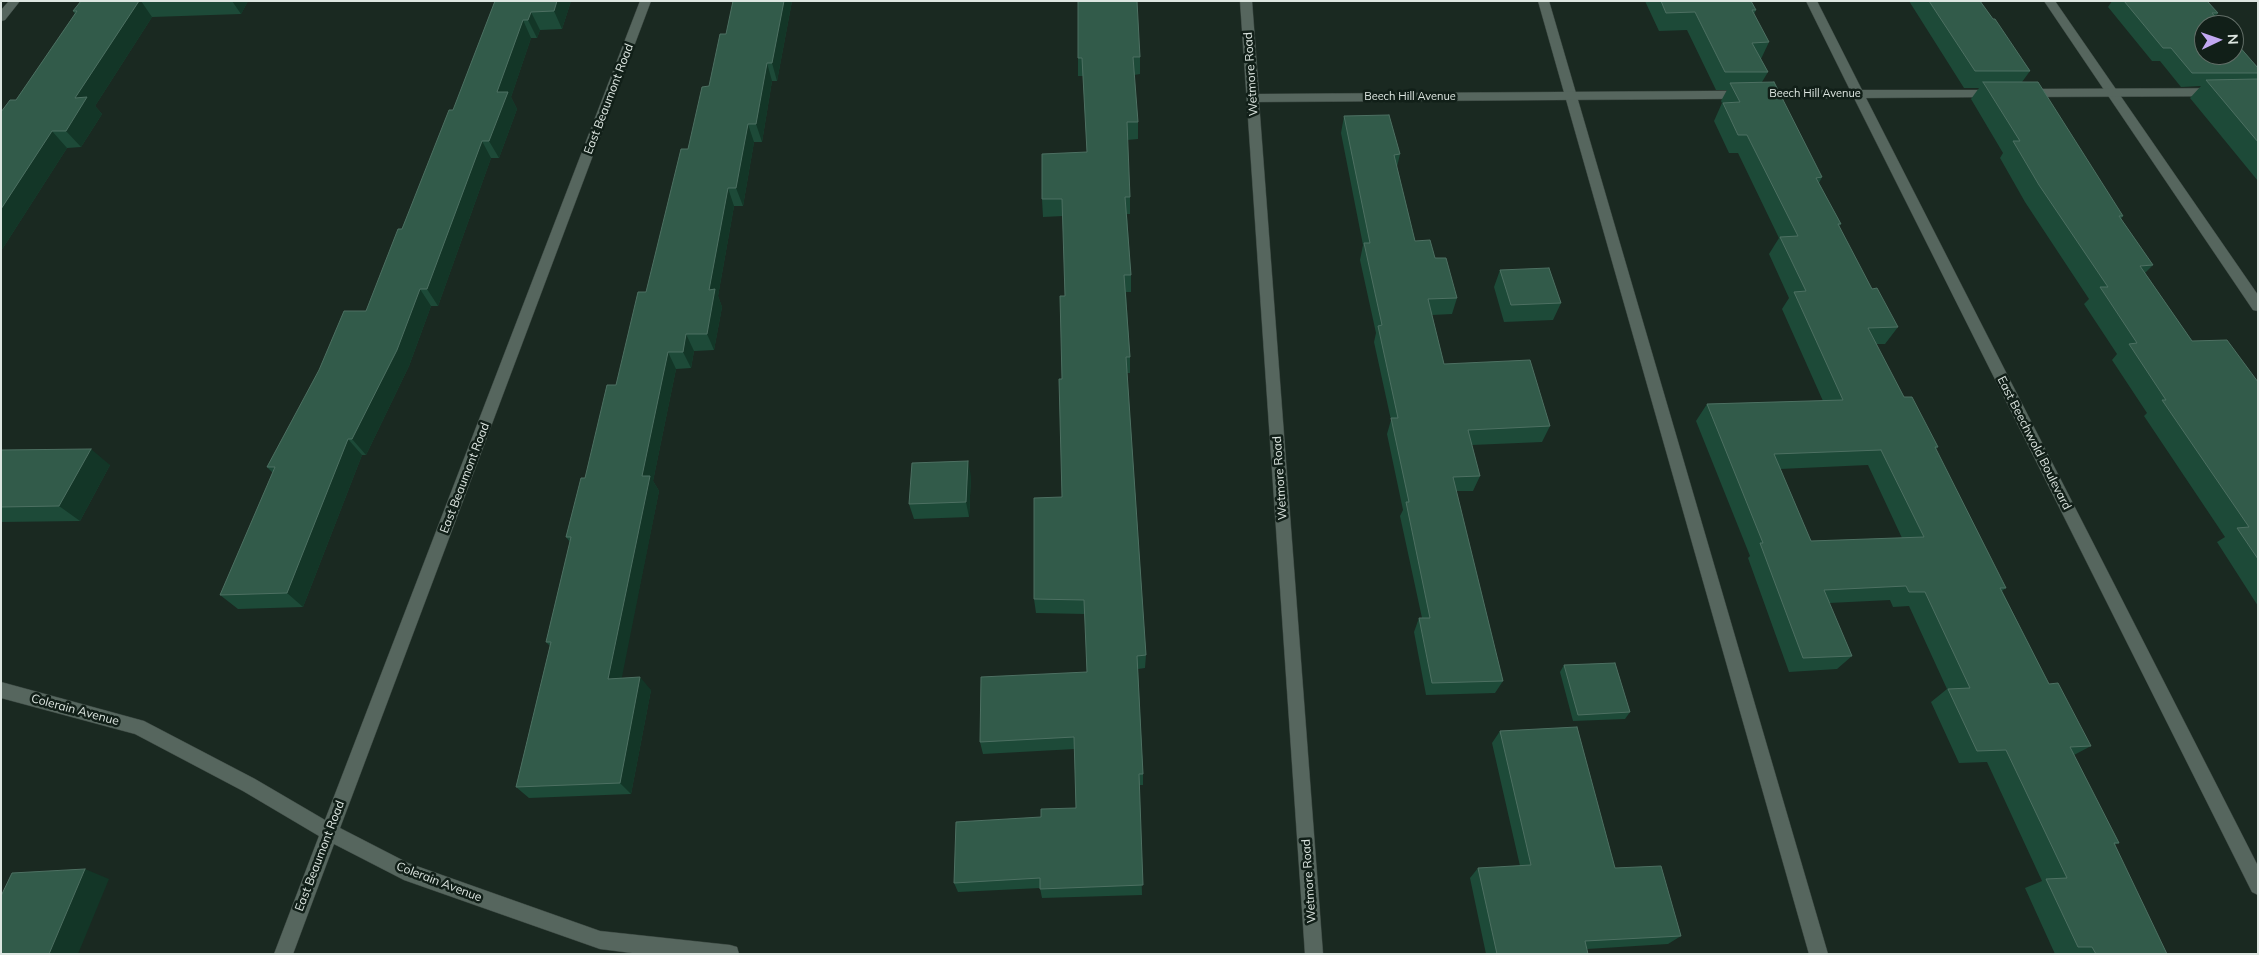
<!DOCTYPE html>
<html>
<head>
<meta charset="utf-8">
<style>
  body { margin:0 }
  #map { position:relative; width:2259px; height:955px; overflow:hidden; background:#1a2921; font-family:Mulish,sans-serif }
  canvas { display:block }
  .frame { position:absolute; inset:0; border:2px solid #dde6e1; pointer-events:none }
  .north { position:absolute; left:2194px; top:15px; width:50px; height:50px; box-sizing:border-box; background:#111f18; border:1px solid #636f68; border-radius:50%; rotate:87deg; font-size:14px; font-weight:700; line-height:20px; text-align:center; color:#dde6e1 }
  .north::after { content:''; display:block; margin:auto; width:18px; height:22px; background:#c2a8f2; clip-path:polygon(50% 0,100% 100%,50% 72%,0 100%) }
</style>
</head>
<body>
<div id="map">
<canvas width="2259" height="955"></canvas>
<div class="frame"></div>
<div class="north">N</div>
</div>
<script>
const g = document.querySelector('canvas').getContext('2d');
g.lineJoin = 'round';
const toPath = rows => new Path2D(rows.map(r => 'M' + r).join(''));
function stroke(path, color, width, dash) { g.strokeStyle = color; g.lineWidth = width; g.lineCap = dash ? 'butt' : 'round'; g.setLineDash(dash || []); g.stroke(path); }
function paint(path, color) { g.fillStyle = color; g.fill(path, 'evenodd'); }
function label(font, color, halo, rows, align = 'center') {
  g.font = font + ' Mulish,sans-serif'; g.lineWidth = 5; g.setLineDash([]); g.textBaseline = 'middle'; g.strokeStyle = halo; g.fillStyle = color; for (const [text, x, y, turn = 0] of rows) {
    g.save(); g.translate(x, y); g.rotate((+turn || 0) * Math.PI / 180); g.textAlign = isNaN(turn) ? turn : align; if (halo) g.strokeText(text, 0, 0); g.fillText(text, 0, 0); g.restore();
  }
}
const lane = toPath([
  [1538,1,1549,1,1828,954,1809,954,1538,1],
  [2044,1,2055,1,2258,295,2258,311,2253,310,2044,1]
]);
const street = toPath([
  [9,1,20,1,5,20,1,21,1,10,9,1],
  [640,1,651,1,340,828,408,863,600,931,730,945,737,947,739,954,640,954,600,949,404,880,334,844,293,954,274,954,319,836,243,791,135,734,1,698,1,682,144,721,255,779,325,820,640,1],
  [1240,1,1252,1,1259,94,1850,90,1806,1,1817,1,1862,90,1998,90,2000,93,1994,97,1866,98,2258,866,2258,895,2252,892,1854,98,1259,102,1323,954,1305,954,1240,1],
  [2258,88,2258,96,2025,97,2019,93,2025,89,2258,88]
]);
stroke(lane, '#38443e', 1);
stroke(street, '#38443e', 1);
paint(lane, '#56665e');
paint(street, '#56665e');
paint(toPath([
  [81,1,248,1,241,14,152,17,95,106,102,114,81,147,67,148,1,251,1,112,16,100,75,14,73,11],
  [495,1,571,1,562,29,540,30,537,38,531,38,511,97,517,109,499,158,491,158,438,306,431,306,409,366,366,455,362,455,303,607,238,609,220,595,273,473,267,467,366,311,453,110],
  [733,1,792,1,777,81,772,81,762,142,754,142,743,206,734,206,718,296,722,307,714,350,694,351,691,368,676,369,653,481,659,491,621,678,651,690,631,794,529,798,516,787,550,646,546,642,570,542,566,537,585,478,616,385,646,292,688,149,726,34],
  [1645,1,1751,1,1756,10,1754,14,1769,42,1761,59,1768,72,1762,82,1822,177,1819,183,1841,224,1839,226,1872,289,1898,327,1885,344,1876,344,1904,397,1938,447,1936,449,2006,588,2002,591,2049,684,2091,746,2074,755,2119,843,2114,845,2167,954,2055,954,2025,888,2042,881,1987,762,1959,763,1931,702,1947,689,1909,606,1893,607,1890,600,1829,603,1852,656,1837,669,1789,672,1748,558,1750,556,1696,421,1707,404,1823,401,1782,309,1789,298,1769,254,1779,238,1738,153,1729,153,1714,121,1722,103,1721,101,1727,90,1716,90,1687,30,1659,31],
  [1868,465,1902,538,1811,541,1780,469],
  [1909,1,1980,1,2030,71,2022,82,2123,216,2121,219,2153,265,2145,273,2192,341,2258,382,2258,606,2217,542,2225,537,2144,416,2147,413,2112,360,2117,354,2084,304,2089,299,2025,202,2000,158,2003,153,1971,99,1979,88,1964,88],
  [2112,1,2207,1,2218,13,2215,17,2240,45,2239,47,2258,68,2258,78,2257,79,2258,79,2258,181,2190,98,2201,86,2181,87,2160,61,2152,61,2108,7],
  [1140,57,1140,74,1134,75,1138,122,1138,139,1127,140,1130,197,1130,214,1127,214,1131,275,1131,292,1126,292,1130,357,1130,373,1127,373,1146,655,1145,668,1138,669,1143,774,1143,785,1139,785,1142,895,1042,898,1040,888,958,892,954,883,1041,817,1076,808,1075,749,983,754,980,742,1087,672,1085,614,1036,613,1034,599,1062,497,1062,379,1065,296,1063,216,1043,217,1042,199,1087,152,1083,76,1078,76,1078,58],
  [1344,116,1400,154,1397,167,1415,241,1435,258,1457,298,1452,314,1432,315,1444,364,1550,426,1542,442,1472,445,1480,476,1473,491,1456,491,1503,681,1495,693,1426,695,1414,632,1419,618,1422,618,1400,516,1403,510,1387,434,1391,420,1374,342,1376,333,1360,260,1363,245,1341,133],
  [1500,270,1561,303,1553,320,1504,322,1494,287],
  [1,450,110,465,80,521,1,522],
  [971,476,969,517,914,519,909,504],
  [1564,665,1630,712,1625,719,1573,721,1560,672],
  [1500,731,1615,868,1681,936,1668,944,1587,949,1588,954,1486,954,1470,878,1478,868,1520,866,1492,743]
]), '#1d4a38');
paint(toPath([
  [139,1,141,1,152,17,95,106,102,114,81,147,66,131,75,98],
  [232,1,248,1,241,14],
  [557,1,571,1,562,29,554,11],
  [784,1,792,1,777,81,772,63],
  [531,12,540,30,537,38,528,20],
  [523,20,531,38,511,97,517,109,499,158,489,141,497,92],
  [767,63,772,81,762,142,756,124],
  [748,124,754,142,743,206,736,188],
  [52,131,67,148,1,251,1,209],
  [482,141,491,158,438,306,427,289],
  [728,188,734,206,718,296,722,307,714,350,707,334,709,290],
  [420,289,431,306,409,366,366,455,352,439],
  [686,334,694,351,691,368,683,352],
  [668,352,676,369,653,481,659,491,619,692,608,679,642,476],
  [348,439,362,455,303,607,287,593],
  [91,449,110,465,80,521,59,506],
  [968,461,971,476,969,517,966,502],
  [640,677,651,690,631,794,620,783],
  [85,869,109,879,78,954,49,954]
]), '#133627');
const building = toPath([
  [81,1,139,1,75,98,87,97,66,131,52,131,1,209,1,112,10,100,16,100,77,11,73,11,81,1],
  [495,1,557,1,554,11,531,12,528,20,523,20,497,92,508,92,489,141,482,141,427,289,420,289,397,350,352,439,348,439,287,593,220,595,275,467,267,467,319,370,344,311,366,311,398,229,402,229,449,110,453,110,495,1],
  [733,1,784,1,772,63,767,63,756,124,748,124,736,188,728,188,709,290,715,289,707,334,686,334,683,352,668,352,642,476,650,476,608,679,640,677,620,783,516,787,551,642,546,642,571,537,566,537,581,478,585,478,607,385,616,385,638,292,646,292,681,149,688,149,702,87,709,86,720,34,726,34,733,1],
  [1078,1,1137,1,1140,57,1133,57,1138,122,1127,122,1130,197,1125,197,1131,275,1124,275,1130,357,1126,357,1146,655,1137,656,1143,774,1139,774,1143,885,1040,889,1040,878,954,883,956,822,1041,817,1041,809,1076,808,1074,737,980,742,981,677,1087,672,1084,600,1034,599,1034,498,1062,497,1059,379,1062,379,1060,296,1065,296,1062,199,1042,199,1042,154,1087,152,1082,58,1078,58,1078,1],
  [1661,1,1751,1,1756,10,1752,10,1769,42,1752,43,1768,72,1725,72,1695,12,1666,13,1661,1],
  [1929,1,1980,1,1993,19,1995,19,2030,71,1975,71,1929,1],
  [2124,1,2207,1,2218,13,2212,13,2222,25,2204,25,2204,55,2234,55,2234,38,2240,45,2238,45,2258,68,2258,73,2192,73,2171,48,2163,48,2124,1],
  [2258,79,2258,142,2206,80,2258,79],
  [1774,82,1822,177,1816,178,1841,224,1838,224,1872,289,1877,288,1898,327,1868,328,1904,397,1912,397,1938,447,1935,447,2006,588,2000,588,2049,684,2058,683,2091,746,2070,747,2119,843,2114,843,2167,954,2096,954,2092,947,2078,947,2046,879,2067,878,2006,750,1977,751,1948,689,1970,688,1925,592,1909,592,1906,586,1824,590,1852,656,1803,658,1760,543,1763,543,1707,404,1843,400,1794,292,1806,291,1780,237,1798,236,1747,135,1738,135,1723,103,1740,102,1730,83,1774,82],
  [1881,450,1924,537,1811,541,1774,454,1881,450],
  [1983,82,2038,82,2123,216,2119,216,2153,265,2140,266,2192,341,2227,340,2258,382,2258,559,2237,528,2249,527,2162,400,2166,400,2129,344,2137,343,2100,287,2108,287,2039,185,2013,141,2020,141,1983,82],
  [1389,115,1400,154,1394,155,1415,241,1430,240,1435,258,1446,258,1457,298,1428,299,1444,364,1530,360,1550,426,1468,430,1480,476,1453,477,1503,681,1432,683,1419,618,1430,618,1406,502,1409,502,1391,418,1398,418,1378,326,1382,325,1364,243,1370,243,1344,116,1389,115],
  [1549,268,1561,303,1511,305,1500,270,1549,268],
  [91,449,59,506,1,507,1,450,91,449],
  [968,461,966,502,909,504,912,463,968,461],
  [1615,663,1630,712,1578,715,1564,665,1615,663],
  [1577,727,1615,868,1661,866,1681,936,1585,941,1588,954,1497,954,1478,868,1531,865,1500,731,1577,727],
  [85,869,49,954,1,954,1,896,12,873,85,869]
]);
paint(building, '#325b4a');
stroke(building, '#4d7062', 1);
label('11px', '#dde6e1', '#111f18', [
  ["Beech Hill Avenue",1815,94],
  ["Beech Hill Avenue",1410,97]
]);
label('12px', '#dde6e1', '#111f18', [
  ["Wetmore Road",1251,74,-94],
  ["East Beaumont Road",609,99,-69],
  ["East Beechwold Boulevard",2034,443,63],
  ["East Beaumont Road",465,478,-69],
  ["Wetmore Road",1280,478,-94],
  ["Colerain Avenue",75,710,15],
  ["East Beaumont Road",320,856,-69],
  ["Wetmore Road",1309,881,-94],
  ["Colerain Avenue",439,882,21]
]);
</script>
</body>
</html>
